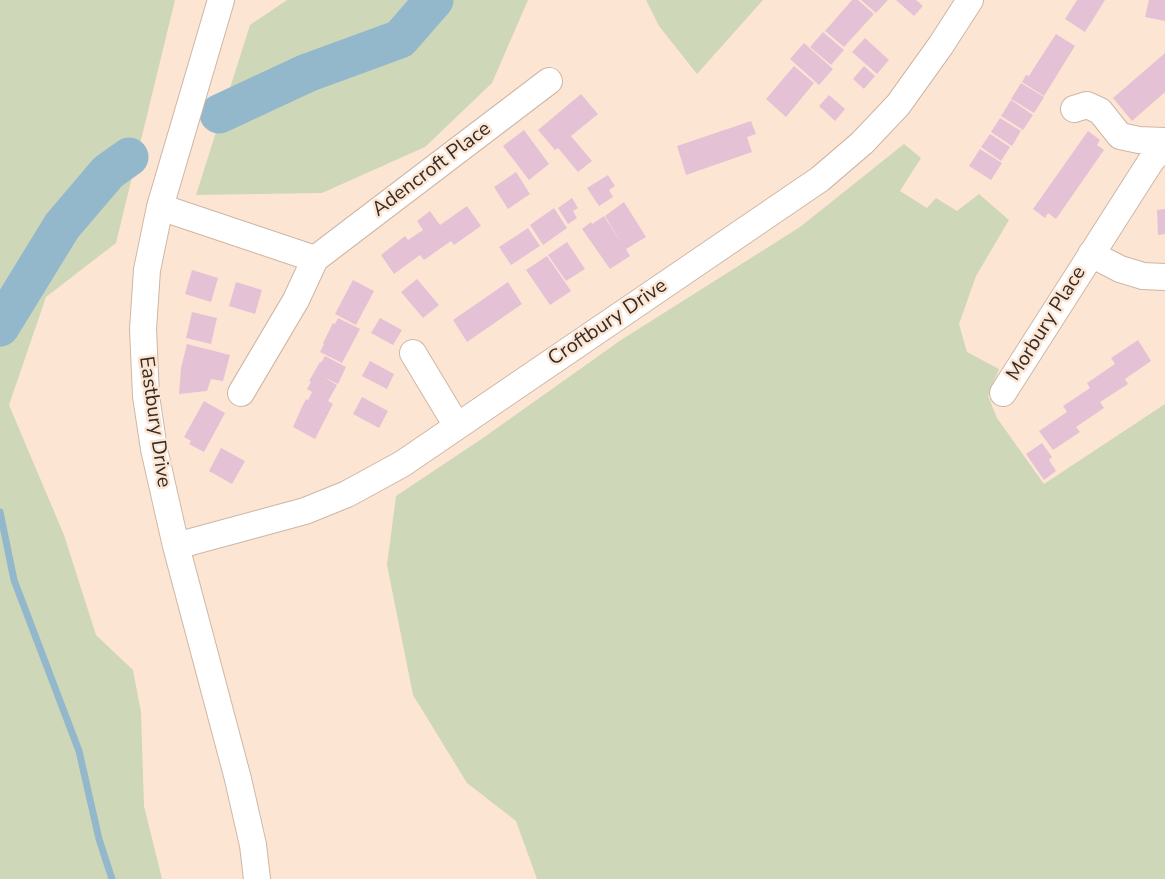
<!DOCTYPE html>
<html>
<head>
<meta charset="utf-8">
<style>
  body { margin:0 }
  canvas { display:block; background:#fde5d3 }
</style>
</head>
<body>
<canvas width="1165" height="879"></canvas>
<script>
const g = document.querySelector('canvas').getContext('2d');
g.lineJoin = 'round';
function paint(path, color) { g.fillStyle = color; g.fill(path, 'evenodd'); }
const toPath = rows => new Path2D(rows.map(r => 'M' + r).join(''));
function stroke(path, color, width, dash) { g.strokeStyle = color; g.lineWidth = width; g.lineCap = dash ? 'butt' : 'round'; g.setLineDash(dash || []); g.stroke(path); }
function label(font, color, halo, rows, align = 'center') {
  g.font = font + ' "Nunito Sans",sans-serif'; g.lineWidth = 5; g.setLineDash([]); g.textBaseline = 'middle'; g.strokeStyle = halo; g.fillStyle = color; for (const [text, x, y, turn = 0] of rows) {
    g.save(); g.translate(x, y); g.rotate((+turn || 0) * Math.PI / 180); g.textAlign = isNaN(turn) ? turn : align; if (halo) g.strokeText(text, 0, 0); g.fillText(text, 0, 0); g.restore();
  }
}
paint(toPath([
  [0,0,175,0,116,243,46,297,9,405,64,535,96,635,133,670,141,712,144,806,162,879,0,879],
  [287,0,528,0,492,83,425,147,322,193,196,195,250,25],
  [646,0,763,0,697,74,659,26],
  [904,144,921,158,900,191,927,208,936,198,957,211,979,194,1009,220,976,276,959,324,967,352,999,369,988,396,997,418,1044,484,1165,404,1165,879,537,879,516,821,467,783,413,695,387,565,396,496,483,438,621,340,800,227]
]), '#cfd7b9');
stroke(toPath([
  [0,512,14,580,79,751,99,839,112,879]
]), '#93b8cb', 7);
stroke(toPath([
  [219,114,307,73,400,39,434,0],
  [0,327,62,226,108,172,129,157]
]), '#93b8cb', 39);
paint(toPath([
  [852,0,858,0,874,14,844,47,825,31],
  [861,0,888,0,876,13],
  [896,0,916,0,923,6,914,16],
  [1077,0,1105,0,1085,32,1065,19],
  [1149,0,1165,0,1165,21,1145,17],
  [823,32,844,50,831,65,810,47],
  [1056,34,1075,46,1044,96,1022,82,1026,75,1029,76,1034,68],
  [865,38,889,60,877,74,852,52],
  [804,43,833,69,819,85,790,59],
  [1165,53,1165,92,1132,121,1113,98],
  [794,66,814,83,786,117,766,99],
  [864,66,875,76,864,89,853,79],
  [1021,83,1044,97,1034,113,1011,99],
  [581,94,598,114,571,136,592,161,578,172,558,148,555,150,538,130],
  [829,95,845,109,835,121,819,106],
  [1011,100,1033,115,1023,130,1001,116],
  [1000,118,1021,131,1012,146,991,132],
  [751,121,756,134,747,137,752,152,686,175,677,146],
  [524,130,549,164,529,180,503,146],
  [1088,131,1100,140,1097,145,1104,150,1056,219,1048,213,1045,218,1033,209],
  [990,134,1010,147,1001,161,981,147],
  [980,149,1002,163,991,180,969,166],
  [516,172,530,194,508,209,494,187],
  [608,175,615,186,609,190,613,197,599,206,587,188],
  [572,198,578,208,573,211,577,218,568,224,558,208],
  [624,202,646,237,626,249,630,256,610,269,582,229,591,222,592,224,604,216,622,244,605,216],
  [467,206,481,226,454,245,451,241,424,260,420,255,394,274,381,255,405,236,408,240,423,230,417,221,430,211,440,225],
  [554,208,567,228,543,245,530,225],
  [1165,209,1165,234,1158,235,1157,210],
  [528,228,540,246,511,265,499,247],
  [567,242,585,269,566,281,548,255],
  [547,256,571,291,550,305,526,270],
  [192,270,218,278,211,302,185,294],
  [417,279,439,305,423,318,401,292],
  [353,280,374,291,356,325,335,314],
  [236,282,262,290,255,314,229,306],
  [508,282,522,304,467,342,453,320],
  [192,312,217,318,211,344,186,338],
  [338,318,360,329,342,363,320,352,324,344,323,343,333,323,335,324],
  [380,318,402,330,393,345,371,333],
  [1138,340,1151,361,1125,379,1128,384,1100,402,1104,408,1076,427,1080,432,1053,450,1039,431,1067,412,1063,406,1090,388,1087,383,1115,364,1111,358],
  [187,344,230,355,223,381,211,379,207,391,179,394,181,368],
  [325,356,346,367,338,384,324,377,337,385,328,401,333,404,315,439,293,427,301,409,306,399,308,400,312,392,307,389,311,382,309,381,320,362,321,363],
  [370,361,394,374,387,389,362,376],
  [362,397,388,411,379,428,353,414],
  [204,401,225,413,204,452,189,444,191,441,184,437],
  [1042,443,1052,457,1049,460,1056,471,1044,480,1026,454],
  [221,448,245,461,232,484,209,471]
]), '#e5c1d6');
const minor = toPath([
  [221,0,160,207,147,270,143,329,146,396,154,449,176,546,238,779,253,845,257,879],
  [1074,109,1087,105,1100,111,1120,136,1139,140,1165,141],
  [160,207,315,259],
  [1091,254,1120,269,1143,276,1165,277],
  [413,353,457,426],
  [241,393,296,300,315,259,549,81],
  [1003,393,1151,161,1165,145],
  [176,546,305,511,347,494,402,464,820,179,862,143,898,105,941,45,970,0]
]);
stroke(minor, '#ceb6a5', 28);
stroke(minor, '#fff', 26);
label('20px', '#342b24', '#fde5d3', [
  ["Adencroft Place",432,170,-37],
  ["Croftbury Drive",608,323,-34],
  ["Morbury Place",1047,324,-58],
  ["Eastbury Drive",154,422,82]
]);
</script>
</body>
</html>
